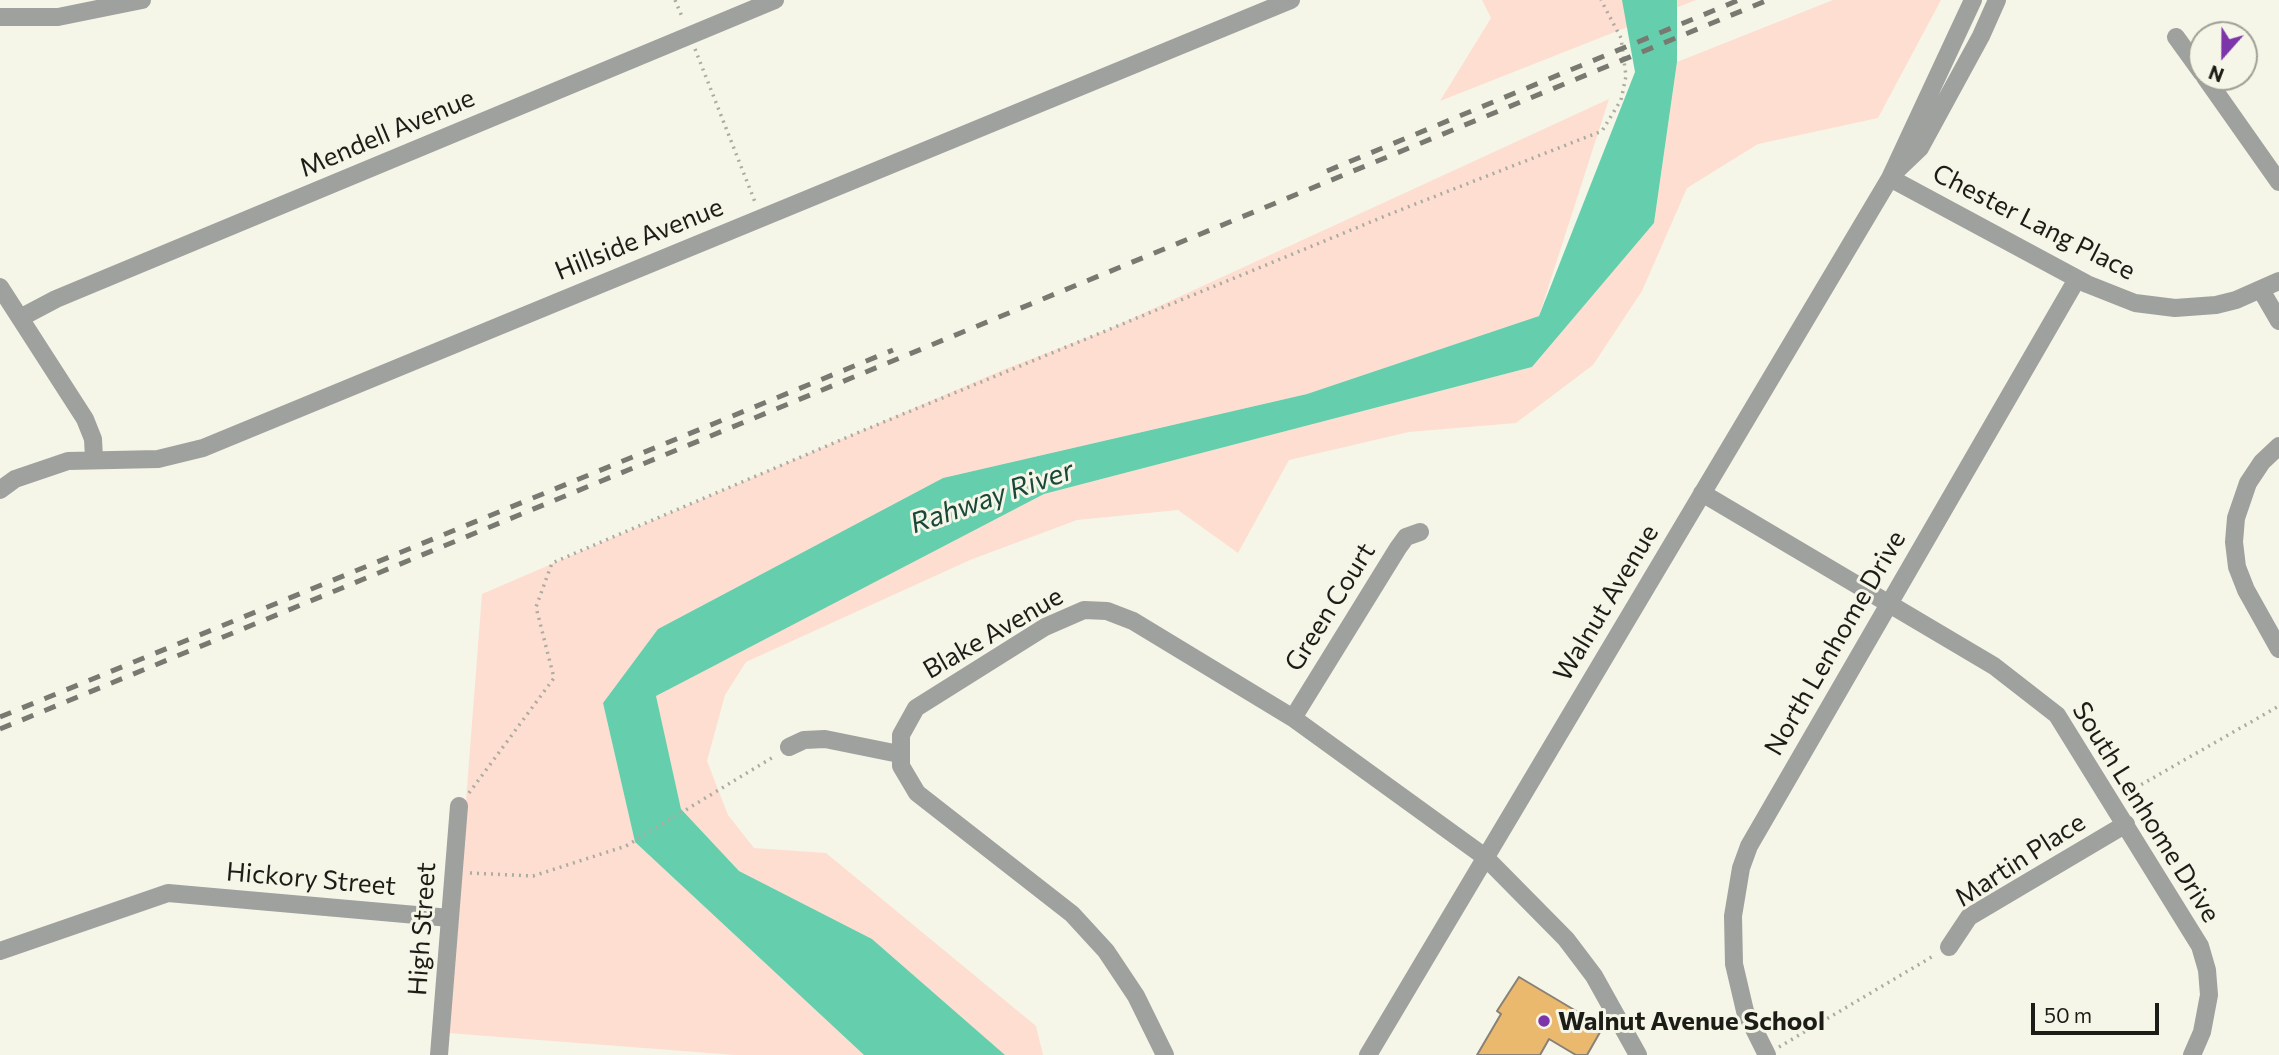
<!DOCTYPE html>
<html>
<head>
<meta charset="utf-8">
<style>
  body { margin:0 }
  #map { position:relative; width:2279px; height:1055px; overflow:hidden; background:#f5f6e8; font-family:Commissioner,sans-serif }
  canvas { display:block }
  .north { position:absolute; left:2188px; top:21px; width:70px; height:70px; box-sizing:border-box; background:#f5f6e8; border:2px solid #9f9f95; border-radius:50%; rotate:201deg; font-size:19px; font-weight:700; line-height:28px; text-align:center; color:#1d1d18 }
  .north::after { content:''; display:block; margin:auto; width:24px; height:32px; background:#7d36a9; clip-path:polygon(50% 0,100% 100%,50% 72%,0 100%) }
  .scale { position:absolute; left:2031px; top:1003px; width:128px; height:32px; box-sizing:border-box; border:4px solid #1d1d18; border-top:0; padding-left:9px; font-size:21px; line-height:24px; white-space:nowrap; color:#1d1d18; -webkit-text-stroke:5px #f5f6e8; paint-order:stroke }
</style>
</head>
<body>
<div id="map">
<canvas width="2279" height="1055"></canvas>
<div class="north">N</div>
<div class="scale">50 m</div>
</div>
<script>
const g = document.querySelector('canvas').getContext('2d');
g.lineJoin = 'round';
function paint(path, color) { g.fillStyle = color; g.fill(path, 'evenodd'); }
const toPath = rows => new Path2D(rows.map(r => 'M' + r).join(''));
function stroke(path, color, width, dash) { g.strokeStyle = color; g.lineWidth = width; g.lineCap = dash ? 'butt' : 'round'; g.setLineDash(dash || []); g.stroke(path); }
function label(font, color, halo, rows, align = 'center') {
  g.font = font + ' Commissioner,sans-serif'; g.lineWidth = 6; g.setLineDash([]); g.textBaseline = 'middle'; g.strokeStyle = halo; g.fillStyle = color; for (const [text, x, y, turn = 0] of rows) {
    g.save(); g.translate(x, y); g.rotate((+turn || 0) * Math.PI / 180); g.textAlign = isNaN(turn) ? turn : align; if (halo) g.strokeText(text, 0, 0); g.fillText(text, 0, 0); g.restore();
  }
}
paint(toPath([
  [1482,0,1696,0,1440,101,1491,18],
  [1833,0,1941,0,1878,118,1758,144,1687,188,1642,291,1593,365,1516,423,1409,432,1289,460,1238,553,1178,510,1077,520,970,560,746,662,725,695,707,761,728,815,754,848,826,853,1036,1026,1043,1055,1005,1055,872,939,739,871,681,809,655,696,1044,494,1532,367,1654,223,1677,62],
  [1609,99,1539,316,1307,394,943,478,658,629,603,703,635,842,864,1055,735,1055,448,1033,482,594,1005,369,1107,330]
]), '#feded1');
paint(toPath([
  [1622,0,1677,0,1677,62,1654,223,1532,367,1044,494,656,696,681,809,739,871,872,939,1005,1055,864,1055,635,842,603,703,658,629,943,478,1307,394,1539,316,1635,72]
]), '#65cead');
const building = toPath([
  [1519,977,1603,1027,1587,1055,1576,1055,1549,1039,1540,1055,1477,1055,1501,1014,1497,1011,1519,977]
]);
paint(building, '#ebb96e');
stroke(building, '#888177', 2);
stroke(toPath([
  [675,0,683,19],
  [695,49,755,202],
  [469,793,554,678,536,607,552,563,857,433,1395,212,1602,131,1621,100,1626,76,1621,38,1601,0],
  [2123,795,2279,706],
  [470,873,533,876,626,846,775,756],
  [1779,1047,1935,955]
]), '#abaca1', 3.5, [2, 5]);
stroke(toPath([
  [0,17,58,17,142,0],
  [2176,37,2202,73],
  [2205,77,2279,182],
  [1897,170,1920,148,1981,36,1997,0],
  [1890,178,2087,284,2135,303,2175,308,2216,305,2236,300,2279,281],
  [0,287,85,419,93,439,94,459],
  [2261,290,2279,321],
  [20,318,56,299,775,0],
  [2279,446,2262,462,2248,483,2236,518,2234,542,2237,567,2246,590,2279,649],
  [0,490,15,479,68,461,158,459,203,448,1291,0],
  [1702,493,1994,666,2057,715,2200,946,2207,970,2209,995,2202,1032,2192,1055],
  [1293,718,1398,548,1406,537,1420,532],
  [789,747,804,740,825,739,899,754],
  [1949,947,1969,917,2126,824],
  [0,951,168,893,450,918],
  [439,1055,459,806],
  [1165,1055,1136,996,1106,951,1072,914,917,793,901,766,901,735,916,708,1045,627,1084,610,1107,611,1133,621,1293,718,1485,857,1566,939,1594,976,1638,1055],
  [1368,1055,1890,178,1973,0],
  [1767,1055,1745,1011,1734,964,1733,916,1741,868,1749,846,2077,279]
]), '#9ea19d', 18);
stroke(toPath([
  [1327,171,1739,0],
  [0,717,893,350],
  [0,729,1768,0]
]), '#787970', 5, [12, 12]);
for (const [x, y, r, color] of [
  [1544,1021,7,"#7d36a9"]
]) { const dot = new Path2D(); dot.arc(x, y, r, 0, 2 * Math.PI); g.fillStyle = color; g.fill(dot); stroke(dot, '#f5f6e8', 2.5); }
label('26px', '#1d1d18', '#f5f6e8', [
  ["Mendell Avenue",387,133,-23],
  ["Chester Lang Place",2034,222,27],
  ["Hillside Avenue",639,239,-22],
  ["Walnut Avenue",1606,603,-59],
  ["Green Court",1330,607,-58],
  ["Blake Avenue",993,633,-30],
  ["North Lenhome Drive",1835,643,-60],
  ["South Lenhome Drive",2146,812,58],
  ["Martin Place",2020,860,-33],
  ["Hickory Street",311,879,5],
  ["High Street",422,929,-86]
]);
label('bold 26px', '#1d1d18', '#f5f6e8', [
  ["Walnut Avenue School",1558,1021]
], 'left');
label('italic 28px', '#19473a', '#f5f6e8', [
  ["Rahway River",992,497,-19]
]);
</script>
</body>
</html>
